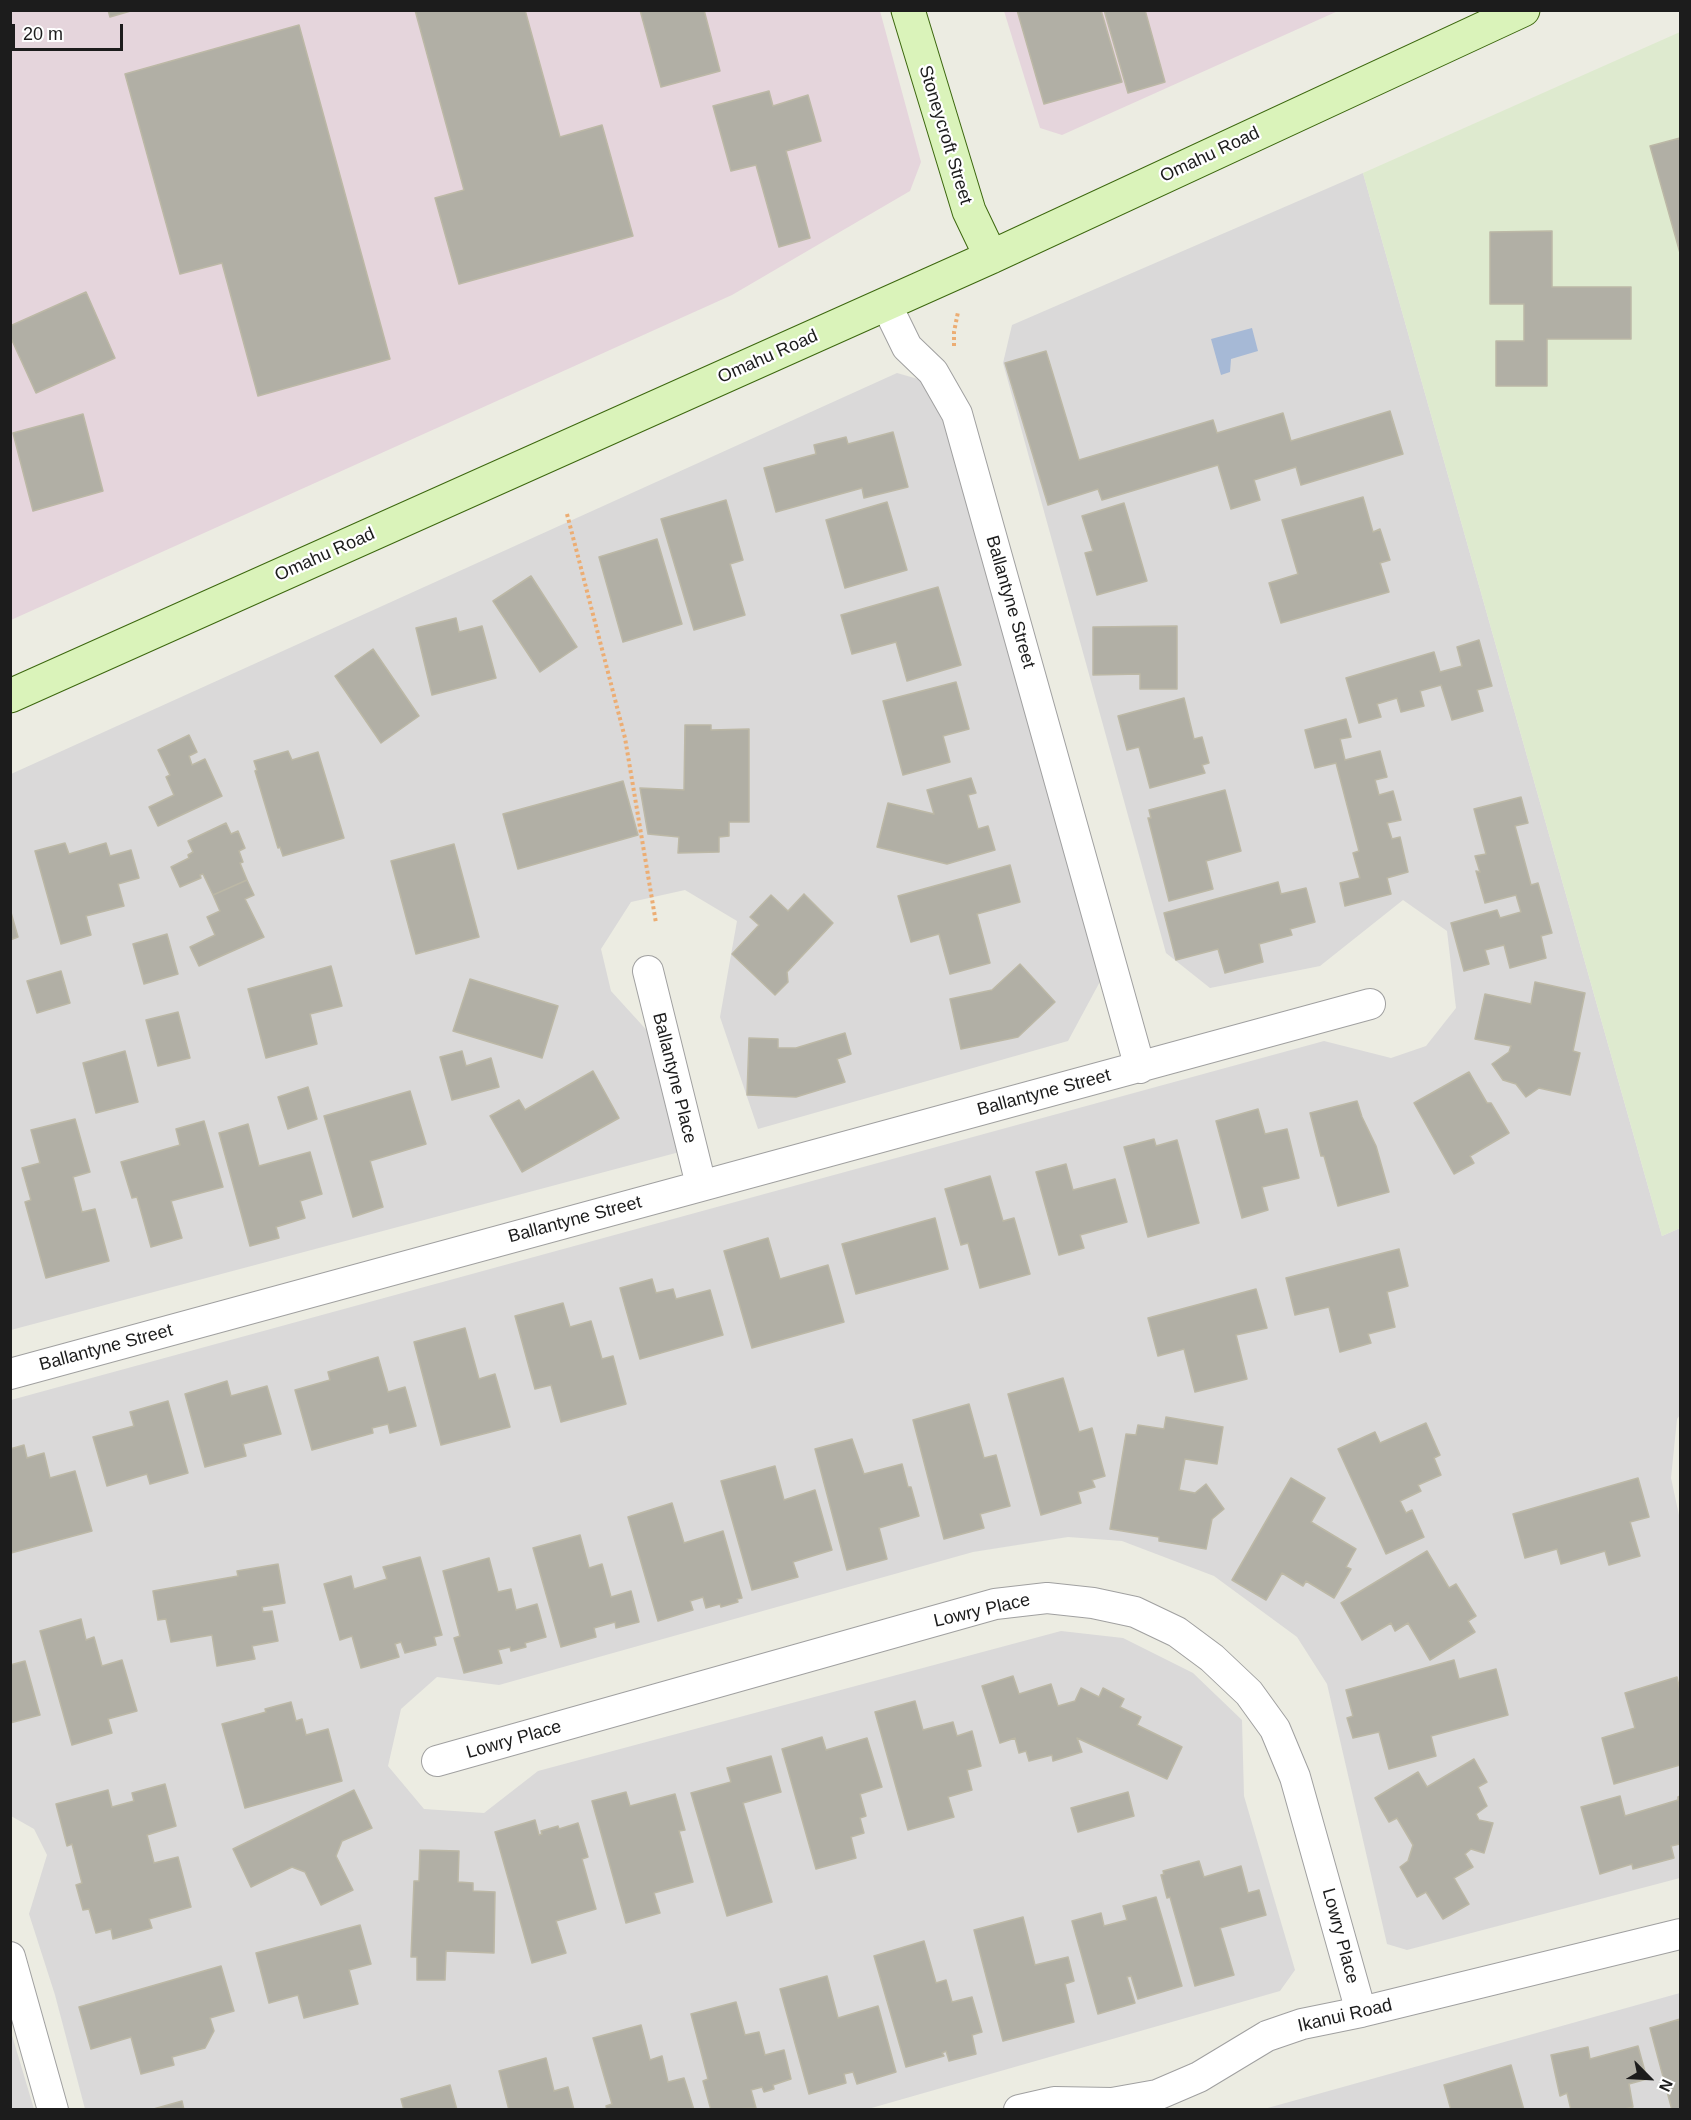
<!DOCTYPE html>
<html>
<head>
<meta charset="utf-8">
<style>
  body { margin:0 }
  #map { position:relative; width:1691px; height:2120px; overflow:hidden; background:#ecece2; font-family:Arial,sans-serif }
  canvas { display:block }
  .frame { position:absolute; inset:0; border:12px solid #1c1c1c; pointer-events:none }
  .north { position:absolute; left:1619px; top:2048px; width:60px; height:60px; -webkit-text-stroke:4px #fff; paint-order:stroke; rotate:114deg; font-size:16px; font-weight:700; line-height:24px; text-align:center; color:#1c1c1c }
  .north::after { content:''; display:block; margin:auto; width:21px; height:27px; background:#1c1c1c; clip-path:polygon(50% 0,100% 100%,50% 72%,0 100%) }
  .scale { position:absolute; left:12px; top:24px; width:111px; height:27px; box-sizing:border-box; border:3px solid #1c1c1c; border-top:0; padding-left:8px; font-size:18px; line-height:21px; white-space:nowrap; color:#1c1c1c; -webkit-text-stroke:4px #fff; paint-order:stroke }
</style>
</head>
<body>
<div id="map">
<canvas width="1691" height="2120"></canvas>
<div class="frame"></div>
<div class="north">N</div>
<div class="scale">20 m</div>
</div>
<script>
const g = document.querySelector('canvas').getContext('2d');
g.lineJoin = 'round';
function paint(path, color) { g.fillStyle = color; g.fill(path, 'evenodd'); }
const toPath = rows => new Path2D(rows.map(r => 'M' + r).join(''));
function stroke(path, color, width, dash) { g.strokeStyle = color; g.lineWidth = width; g.lineCap = dash ? 'butt' : 'round'; g.setLineDash(dash || []); g.stroke(path); }
function label(font, color, halo, rows, align = 'center') {
  g.font = font + ' Arial,sans-serif'; g.lineWidth = 4.5; g.setLineDash([]); g.textBaseline = 'middle'; g.strokeStyle = halo; g.fillStyle = color; for (const [text, x, y, turn = 0] of rows) {
    g.save(); g.translate(x, y); g.rotate((+turn || 0) * Math.PI / 180); g.textAlign = isNaN(turn) ? turn : align; if (halo) g.strokeText(text, 0, 0); g.fillText(text, 0, 0); g.restore();
  }
}
paint(toPath([
  [1363,173,1662,1236,1680,1228,1680,1415,1677,1419,1671,1478,1680,1520,1680,1878,1407,1950,1387,1944,1327,1684,1297,1637,1214,1576,1122,1541,1068,1537,973,1552,499,1685,437,1677,401,1709,388,1766,424,1809,484,1813,538,1771,1061,1631,1123,1638,1193,1673,1242,1720,1244,1796,1295,1970,1280,1991,868,2109,85,2109,55,1995,29,1914,47,1855,34,1829,11,1816,11,1400,1324,1041,1391,1058,1426,1046,1456,1008,1447,931,1403,900,1320,966,1210,988,1166,953,1003,363,1012,325],
  [897,373,932,383,1103,976,1068,1041,758,1129,720,1017,737,921,685,890,631,902,601,949,611,991,652,1036,687,1150,11,1330,11,774],
  [1680,1993,1680,2109,1264,2109],
  [11,2032,34,2109,11,2109]
]), '#dad9d9');
paint(toPath([
  [10,11,880,11,921,162,910,191,732,295,11,620],
  [1004,11,1338,11,1062,135,1040,128]
]), '#e5d5dc');
paint(toPath([
  [1680,32,1680,1228,1662,1236,1363,173]
]), '#deeacf');
paint(toPath([
  [1252,328,1258,351,1231,359,1230,372,1221,375,1211,339]
]), '#a6b9d6');
const building = toPath([
  [108,10,134,10,110,17,108,10],
  [415,10,525,10,560,137,602,125,633,236,459,284,435,198,464,190,415,10],
  [640,10,704,10,720,71,661,87,640,10],
  [1017,10,1101,10,1122,82,1044,104,1017,10],
  [1104,10,1145,10,1165,82,1128,93,1104,10],
  [299,25,390,359,258,396,222,263,180,274,125,74,299,25],
  [769,91,773,106,808,95,821,141,786,151,810,238,779,247,756,165,731,171,713,106,769,91],
  [1680,138,1680,253,1650,146,1680,138],
  [1552,231,1552,287,1631,287,1631,339,1547,339,1547,386,1496,386,1496,341,1524,341,1524,304,1490,304,1490,232,1552,231],
  [86,292,115,358,36,393,10,336,10,326,86,292],
  [1046,351,1079,460,1213,420,1217,433,1283,413,1291,441,1390,411,1403,454,1301,485,1296,467,1254,480,1260,500,1231,509,1218,465,1102,500,1098,489,1048,505,1005,363,1046,351],
  [83,414,103,491,33,511,13,433,83,414],
  [893,432,908,487,864,498,862,488,776,512,764,468,816,454,814,445,846,437,848,444,893,432],
  [1363,497,1373,532,1380,529,1390,560,1380,563,1389,592,1281,623,1269,583,1298,574,1282,520,1363,497],
  [726,500,743,560,730,564,745,615,694,630,661,519,726,500],
  [887,502,907,570,845,588,826,520,887,502],
  [1124,503,1147,581,1097,595,1085,553,1093,551,1082,516,1124,503],
  [657,539,682,624,623,642,599,557,657,539],
  [531,576,577,647,540,672,493,601,531,576],
  [938,587,961,665,907,681,896,642,852,654,841,615,938,587],
  [456,618,459,632,482,626,496,678,432,695,416,628,456,618],
  [1177,626,1177,689,1140,689,1140,674,1093,675,1093,627,1177,626],
  [1479,640,1492,686,1477,690,1483,711,1452,720,1441,685,1420,691,1424,706,1401,712,1397,698,1377,704,1381,717,1359,723,1346,678,1434,652,1440,672,1462,666,1457,647,1479,640],
  [373,649,419,716,381,743,335,676,373,649],
  [956,682,969,729,943,736,950,762,903,775,883,701,956,682],
  [1184,698,1194,739,1202,737,1209,763,1202,765,1205,773,1150,788,1139,747,1127,750,1118,716,1184,698],
  [1346,719,1351,737,1340,739,1345,760,1380,751,1387,777,1375,780,1379,795,1393,791,1401,820,1387,823,1392,839,1400,837,1408,872,1387,878,1391,894,1345,906,1340,883,1360,878,1353,853,1359,851,1336,763,1315,768,1305,730,1346,719],
  [685,725,711,725,711,730,749,729,749,822,729,822,729,836,719,837,719,852,678,853,679,837,648,834,640,788,684,790,685,725],
  [189,735,197,752,189,756,192,765,205,759,222,796,158,826,149,807,174,795,166,777,170,775,158,750,189,735],
  [288,751,292,760,318,752,344,838,283,856,280,847,278,848,255,771,257,770,254,761,288,751],
  [971,778,976,793,968,795,978,829,988,826,995,850,947,864,877,847,888,803,934,814,927,790,971,778],
  [623,781,638,835,518,869,503,814,623,781],
  [1225,790,1241,851,1206,861,1213,889,1169,901,1148,818,1151,818,1149,810,1225,790],
  [1521,797,1528,823,1515,826,1531,885,1538,883,1552,933,1541,936,1546,958,1510,968,1504,945,1485,950,1489,964,1464,971,1451,923,1497,910,1500,918,1521,912,1516,895,1485,903,1476,871,1480,872,1475,856,1486,854,1474,809,1521,797],
  [226,823,231,834,238,831,245,848,239,851,243,862,240,863,247,880,213,895,203,874,200,875,201,878,180,887,171,867,189,858,188,855,193,852,188,841,226,823],
  [65,843,69,854,106,843,110,856,131,850,139,878,118,884,124,906,86,916,91,935,61,944,35,851,65,843],
  [454,844,479,937,416,954,391,861,454,844],
  [1010,865,1020,902,977,914,990,963,950,974,939,934,911,942,898,896,1010,865],
  [247,880,254,895,245,899,264,937,199,966,190,947,215,935,207,917,220,911,213,895,247,880],
  [1278,882,1281,894,1306,888,1315,922,1290,929,1292,935,1259,944,1263,962,1225,973,1218,949,1176,960,1164,913,1278,882],
  [804,894,833,923,787,972,788,982,775,995,732,954,759,925,750,917,771,895,788,911,804,894],
  [10,909,18,937,10,940,10,909],
  [167,934,178,974,144,984,133,944,167,934],
  [1020,964,1055,1002,1018,1037,961,1049,950,999,992,990,1020,964],
  [331,966,342,1006,310,1014,317,1044,266,1058,248,989,331,966],
  [61,971,70,1003,37,1013,27,981,61,971],
  [470,979,558,1006,542,1058,453,1031,470,979],
  [1535,982,1585,993,1573,1051,1580,1053,1570,1095,1539,1088,1526,1097,1516,1084,1503,1080,1492,1064,1509,1052,1511,1046,1475,1039,1485,994,1531,1004,1535,982],
  [178,1012,190,1058,158,1066,146,1020,178,1012],
  [845,1033,851,1054,837,1059,845,1082,796,1097,747,1095,749,1038,778,1039,778,1048,796,1048,845,1033],
  [125,1051,138,1102,96,1113,83,1063,125,1051],
  [462,1051,466,1066,491,1058,499,1087,452,1100,440,1057,462,1051],
  [593,1071,619,1118,522,1172,490,1116,519,1100,525,1110,593,1071],
  [1469,1072,1487,1103,1491,1103,1509,1133,1470,1156,1474,1163,1454,1174,1414,1103,1469,1072],
  [308,1087,317,1119,288,1129,278,1097,308,1087],
  [410,1091,426,1144,370,1161,383,1207,353,1217,324,1116,410,1091],
  [1357,1101,1362,1117,1376,1146,1389,1192,1338,1206,1324,1156,1321,1156,1310,1113,1357,1101],
  [1258,1109,1265,1134,1287,1129,1299,1178,1262,1187,1268,1210,1242,1218,1216,1121,1258,1109],
  [75,1119,90,1172,73,1177,82,1212,95,1209,109,1261,46,1278,25,1202,31,1200,22,1168,40,1163,31,1130,75,1119],
  [204,1121,223,1187,171,1201,182,1238,151,1247,137,1197,132,1198,121,1162,180,1145,176,1129,204,1121],
  [248,1124,259,1166,310,1152,322,1194,300,1201,305,1218,276,1227,279,1238,250,1246,219,1133,248,1124],
  [1154,1139,1156,1146,1177,1140,1199,1223,1148,1237,1124,1147,1154,1139],
  [1066,1164,1073,1190,1115,1179,1127,1222,1080,1235,1084,1248,1059,1255,1036,1172,1066,1164],
  [990,1176,1003,1221,1014,1218,1030,1274,980,1288,968,1243,961,1245,945,1189,990,1176],
  [935,1218,948,1269,856,1294,842,1244,935,1218],
  [768,1238,780,1279,828,1265,844,1322,752,1348,724,1251,768,1238],
  [1399,1249,1408,1286,1387,1292,1395,1327,1368,1334,1371,1343,1340,1352,1329,1307,1295,1315,1286,1278,1399,1249],
  [652,1279,656,1293,673,1289,676,1299,710,1290,723,1335,640,1359,620,1288,652,1279],
  [1256,1289,1267,1328,1236,1335,1247,1379,1195,1392,1184,1349,1158,1356,1148,1318,1256,1289],
  [563,1303,570,1327,591,1321,602,1359,613,1356,626,1404,561,1422,551,1385,535,1389,515,1316,563,1303],
  [465,1328,479,1379,495,1374,510,1427,441,1445,414,1342,465,1328],
  [378,1357,388,1392,405,1387,416,1426,390,1433,388,1424,372,1428,373,1433,312,1450,295,1390,330,1380,328,1372,378,1357],
  [1063,1378,1079,1432,1092,1428,1105,1476,1092,1480,1095,1487,1078,1492,1081,1503,1041,1515,1008,1394,1063,1378],
  [227,1381,231,1396,267,1386,281,1434,243,1444,246,1456,205,1467,185,1394,227,1381],
  [168,1401,188,1473,150,1484,147,1474,107,1486,93,1437,134,1426,130,1412,168,1401],
  [969,1404,984,1458,996,1455,1010,1506,980,1514,984,1528,944,1539,913,1420,969,1404],
  [1166,1417,1223,1427,1217,1464,1185,1459,1179,1490,1195,1493,1206,1484,1224,1509,1212,1519,1206,1549,1159,1541,1159,1537,1110,1529,1126,1434,1136,1435,1138,1425,1164,1429,1166,1417],
  [1426,1423,1440,1455,1434,1458,1441,1475,1418,1485,1421,1491,1400,1501,1406,1513,1412,1510,1424,1537,1386,1554,1338,1449,1375,1432,1380,1443,1426,1423],
  [852,1439,864,1474,902,1464,908,1487,911,1487,919,1516,879,1528,887,1559,847,1570,815,1449,852,1439],
  [24,1445,27,1458,44,1453,50,1478,75,1471,92,1531,11,1553,10,1449,24,1445],
  [775,1466,784,1500,815,1490,832,1550,793,1562,798,1577,752,1590,721,1481,775,1466],
  [1291,1478,1325,1498,1311,1522,1356,1549,1346,1567,1351,1569,1334,1598,1306,1581,1303,1586,1282,1573,1266,1600,1232,1580,1291,1478],
  [1638,1478,1649,1517,1630,1522,1640,1556,1609,1565,1605,1551,1561,1564,1557,1549,1525,1558,1513,1514,1638,1478],
  [672,1503,684,1543,723,1531,742,1598,737,1599,738,1602,721,1607,720,1604,706,1608,703,1597,690,1601,693,1610,658,1621,628,1517,672,1503],
  [580,1535,589,1568,602,1564,611,1597,631,1591,639,1622,616,1628,615,1622,594,1628,596,1637,561,1647,533,1548,580,1535],
  [1427,1551,1449,1588,1456,1584,1476,1616,1468,1621,1475,1632,1430,1660,1408,1623,1395,1631,1391,1623,1362,1640,1341,1603,1427,1551],
  [420,1557,442,1635,434,1637,436,1645,405,1653,401,1642,395,1644,399,1657,361,1668,352,1636,340,1640,324,1584,351,1576,354,1589,387,1579,383,1567,420,1557],
  [489,1558,498,1592,511,1589,516,1610,537,1604,546,1637,525,1643,526,1647,511,1651,510,1647,498,1650,502,1663,464,1673,454,1638,460,1636,443,1571,489,1558],
  [278,1564,285,1603,262,1607,263,1612,272,1611,278,1641,252,1646,255,1659,217,1666,212,1635,171,1642,166,1619,158,1620,153,1591,238,1576,237,1571,278,1564],
  [81,1619,86,1640,94,1637,102,1666,122,1660,137,1711,108,1719,112,1733,72,1745,40,1631,81,1619],
  [1454,1660,1459,1679,1496,1669,1508,1715,1431,1736,1436,1756,1389,1769,1379,1732,1353,1738,1347,1718,1353,1716,1346,1690,1454,1660],
  [25,1661,40,1715,10,1723,10,1665,25,1661],
  [1013,1676,1019,1694,1051,1684,1058,1706,1075,1701,1081,1688,1099,1697,1103,1688,1124,1699,1120,1707,1141,1717,1137,1725,1182,1747,1167,1779,1077,1738,1082,1752,1053,1761,1052,1755,1029,1761,1026,1751,1019,1753,1015,1738,1000,1743,982,1686,1013,1676],
  [1677,1677,1680,1691,1680,1765,1614,1784,1602,1738,1635,1728,1625,1693,1677,1677],
  [915,1701,923,1730,953,1722,957,1736,972,1731,981,1766,967,1770,972,1790,948,1797,954,1817,908,1830,875,1712,915,1701],
  [291,1702,296,1721,302,1719,306,1735,328,1729,342,1781,245,1808,222,1724,266,1712,265,1709,291,1702],
  [822,1737,826,1750,867,1738,882,1787,860,1794,866,1816,860,1818,864,1833,851,1837,856,1858,816,1869,782,1749,822,1737],
  [771,1756,781,1792,743,1803,772,1902,727,1916,691,1793,731,1782,727,1768,771,1756],
  [1474,1759,1487,1782,1478,1787,1487,1806,1476,1814,1479,1820,1493,1823,1484,1853,1471,1849,1465,1854,1473,1867,1454,1878,1469,1904,1443,1919,1426,1892,1417,1897,1400,1867,1408,1861,1413,1845,1397,1818,1389,1822,1375,1798,1418,1772,1427,1787,1474,1759],
  [165,1784,176,1826,147,1835,154,1863,178,1857,191,1907,149,1919,152,1928,113,1939,111,1929,96,1933,89,1909,83,1910,76,1885,82,1883,72,1844,67,1846,56,1804,108,1790,112,1807,134,1801,132,1793,165,1784],
  [354,1790,372,1828,342,1841,336,1856,353,1890,321,1905,305,1872,292,1867,251,1887,233,1849,354,1790],
  [626,1792,630,1806,675,1794,685,1830,679,1831,693,1882,654,1893,660,1913,626,1923,592,1801,626,1792],
  [1128,1792,1134,1816,1078,1832,1071,1808,1128,1792],
  [1620,1796,1625,1816,1678,1800,1678,1797,1680,1796,1680,1844,1671,1846,1674,1858,1633,1869,1632,1864,1600,1874,1581,1807,1620,1796],
  [535,1820,539,1835,542,1834,541,1831,558,1826,559,1829,578,1823,588,1857,582,1859,596,1909,556,1921,566,1953,532,1963,495,1832,535,1820],
  [420,1850,459,1851,458,1882,473,1883,473,1891,495,1892,494,1953,446,1951,445,1980,417,1980,417,1957,411,1957,414,1881,419,1881,420,1850],
  [1199,1861,1204,1877,1241,1866,1248,1893,1259,1890,1266,1915,1220,1928,1234,1975,1195,1986,1170,1897,1167,1898,1161,1875,1164,1874,1163,1871,1199,1861],
  [1156,1897,1182,1986,1138,1999,1131,1976,1127,1977,1135,2003,1098,2014,1072,1921,1101,1913,1104,1926,1127,1920,1123,1906,1156,1897],
  [1023,1917,1035,1965,1068,1957,1074,1981,1065,1984,1074,2022,1003,2041,974,1930,1023,1917],
  [360,1925,371,1964,349,1970,358,2004,304,2018,298,1995,269,2003,256,1953,360,1925],
  [924,1941,936,1983,946,1980,952,2002,972,1997,982,2032,972,2035,976,2054,949,2061,946,2051,942,2053,944,2056,906,2067,874,1956,924,1941],
  [221,1966,234,2011,210,2018,214,2031,205,2048,172,2057,174,2065,141,2074,131,2037,91,2049,79,2007,221,1966],
  [827,1976,838,2018,878,2006,896,2072,857,2084,853,2072,844,2074,846,2083,809,2094,780,1989,827,1976],
  [736,2002,745,2035,759,2032,765,2055,784,2050,791,2079,773,2085,774,2089,764,2092,762,2087,751,2090,756,2108,711,2110,703,2081,708,2079,691,2014,736,2002],
  [1680,2019,1680,2110,1672,2110,1650,2028,1680,2019],
  [641,2025,650,2060,662,2056,668,2082,684,2078,694,2110,607,2110,606,2106,612,2104,593,2038,641,2025],
  [1638,2046,1647,2079,1629,2084,1633,2107,1620,2110,1571,2110,1567,2093,1560,2096,1551,2055,1588,2047,1590,2059,1638,2046],
  [546,2058,554,2091,568,2087,574,2110,509,2110,499,2071,546,2058],
  [1511,2065,1524,2110,1451,2110,1444,2085,1511,2065],
  [450,2085,457,2110,404,2110,401,2099,450,2085],
  [182,2101,184,2110,150,2110,182,2101]
]);
paint(building, '#b1afa5');
stroke(building, '#bcb8a6', 1.5);
const street = toPath([
  [886,304,907,347,933,372,957,414,1140,1068],
  [648,971,701,1185],
  [10,1374,1370,1004],
  [437,1761,995,1604,1047,1598,1093,1603,1135,1612,1177,1632,1212,1658,1249,1693,1275,1729,1295,1777,1361,2012],
  [10,1957,53,2110],
  [1019,2110,1054,2102,1112,2103,1157,2095,1199,2077,1267,2036,1302,2024,1361,2012,1680,1934]
]);
const secondary = toPath([
  [908,10,969,211,991,257],
  [10,696,991,257,1523,10]
]);
stroke(street, '#a0a0a0', 32);
stroke(secondary, '#3c670e', 35);
stroke(toPath([
  [954,346,954,332,958,312],
  [567,514,625,738,656,923]
]), '#ecad73', 4, [3, 3]);
stroke(street, '#fff', 30);
stroke(secondary, '#daf3ba', 33);
label('18px', '#1c1c1c', '#fff', [
  ["Stoneycroft Street",945,135,73],
  ["Omahu Road",1210,155,-25],
  ["Omahu Road",768,357,-24],
  ["Omahu Road",325,555,-24],
  ["Ballantyne Street",1010,602,74],
  ["Ballantyne Place",674,1078,76],
  ["Ballantyne Street",1044,1093,-15],
  ["Ballantyne Street",575,1220,-15],
  ["Ballantyne Street",106,1348,-15],
  ["Lowry Place",982,1611,-13],
  ["Lowry Place",514,1740,-16],
  ["Lowry Place",1340,1936,75],
  ["Ikanui Road",1345,2016,-13]
]);
</script>
</body>
</html>
